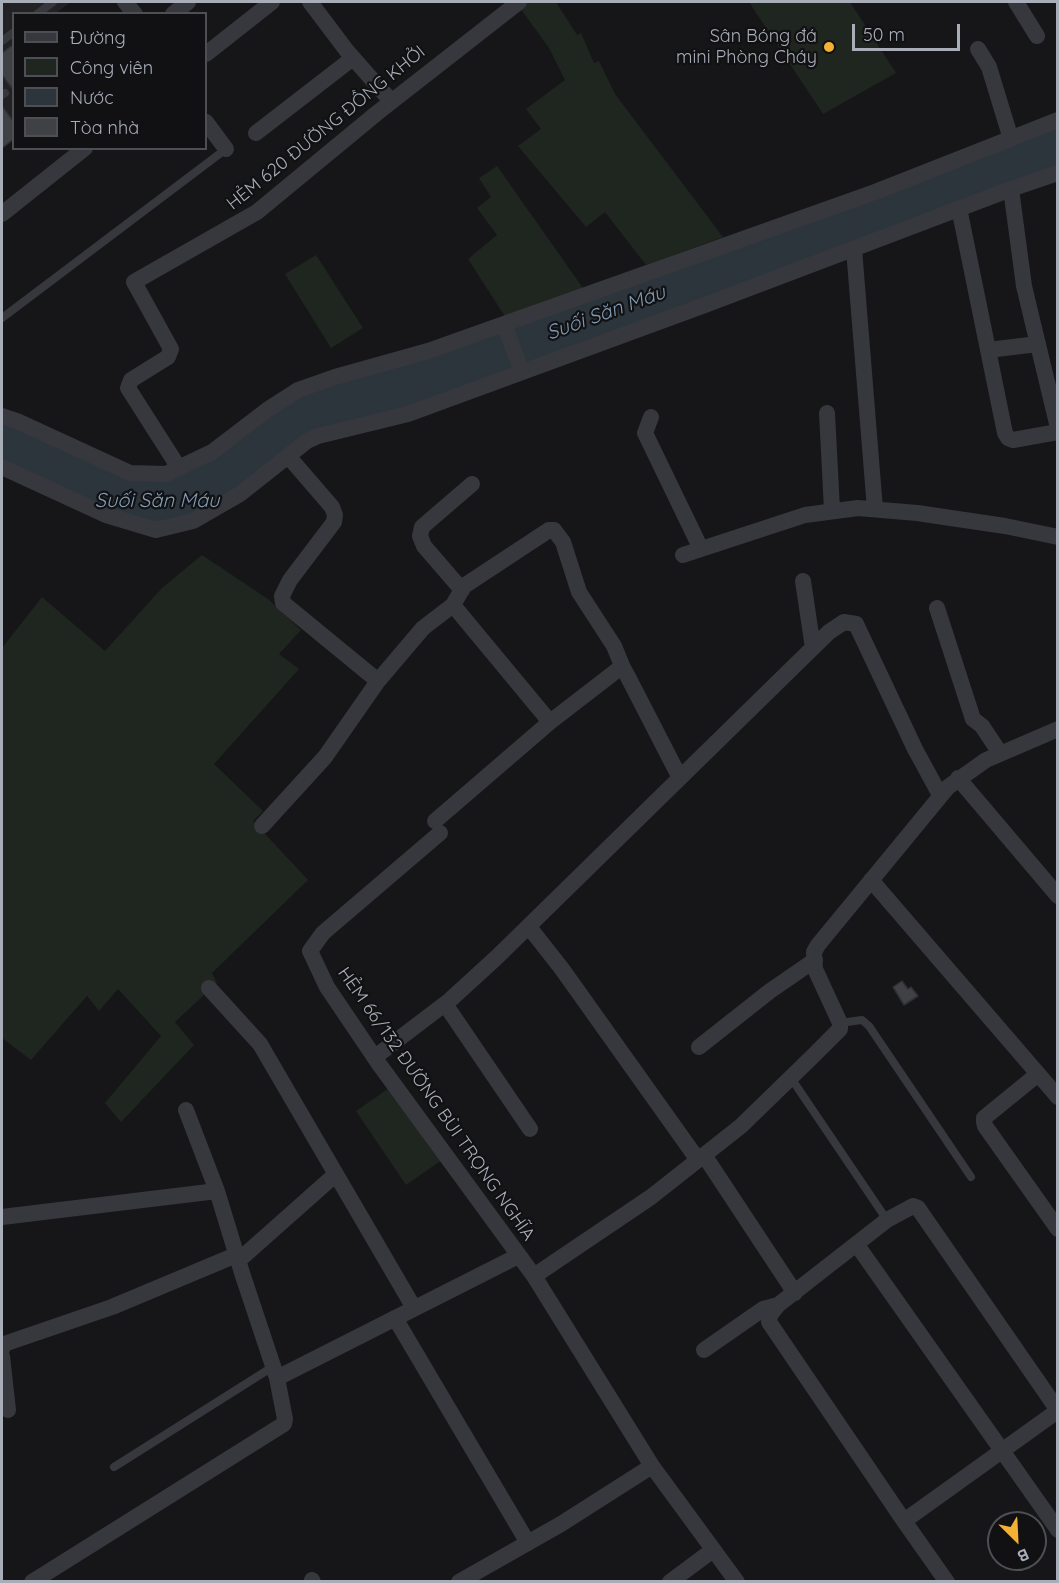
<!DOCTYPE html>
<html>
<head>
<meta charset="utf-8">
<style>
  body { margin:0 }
  #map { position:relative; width:1059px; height:1583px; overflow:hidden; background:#161618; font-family:Quicksand,sans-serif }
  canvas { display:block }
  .frame { position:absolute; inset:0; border:3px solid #a8adb8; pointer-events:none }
  .legend { position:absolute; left:12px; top:12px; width:195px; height:138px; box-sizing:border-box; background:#111113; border:2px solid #4d4f55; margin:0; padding:8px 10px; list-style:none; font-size:18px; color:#a8adb8 }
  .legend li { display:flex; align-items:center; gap:12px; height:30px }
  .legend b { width:30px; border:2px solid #4d4f55 }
  .north { position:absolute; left:987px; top:1511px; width:60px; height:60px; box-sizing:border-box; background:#111113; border:2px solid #4d4f55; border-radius:50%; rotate:156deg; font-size:16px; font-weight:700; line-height:24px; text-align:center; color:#a8adb8 }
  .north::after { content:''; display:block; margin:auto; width:21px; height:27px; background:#f2b134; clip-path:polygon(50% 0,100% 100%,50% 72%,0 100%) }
  .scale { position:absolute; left:852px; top:24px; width:108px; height:27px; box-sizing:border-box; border:3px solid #a8adb8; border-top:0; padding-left:8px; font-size:18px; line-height:21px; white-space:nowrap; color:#a8adb8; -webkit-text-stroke:4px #111113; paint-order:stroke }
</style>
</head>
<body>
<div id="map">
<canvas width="1059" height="1583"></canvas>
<div class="frame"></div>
<ul class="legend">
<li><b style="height:8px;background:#37383d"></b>Đường</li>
<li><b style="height:16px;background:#1e261f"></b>Công viên</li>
<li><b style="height:16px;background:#2c353c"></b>Nước</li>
<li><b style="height:16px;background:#404145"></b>Tòa nhà</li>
</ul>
<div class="north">B</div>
<div class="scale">50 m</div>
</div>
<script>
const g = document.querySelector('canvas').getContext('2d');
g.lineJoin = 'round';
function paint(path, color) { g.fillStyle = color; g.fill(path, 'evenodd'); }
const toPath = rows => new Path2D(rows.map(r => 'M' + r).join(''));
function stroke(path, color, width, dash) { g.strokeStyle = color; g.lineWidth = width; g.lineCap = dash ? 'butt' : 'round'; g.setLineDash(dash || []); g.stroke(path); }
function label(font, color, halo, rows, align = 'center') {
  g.font = font + ' Quicksand,sans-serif'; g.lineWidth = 4.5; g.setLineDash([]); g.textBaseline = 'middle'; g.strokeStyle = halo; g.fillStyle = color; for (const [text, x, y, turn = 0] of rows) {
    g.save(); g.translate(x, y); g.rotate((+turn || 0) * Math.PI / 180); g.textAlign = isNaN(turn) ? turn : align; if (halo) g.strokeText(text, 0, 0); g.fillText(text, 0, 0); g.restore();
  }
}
paint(toPath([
  [2,2,71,2,56,13,14,14,13,139,2,148]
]), '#222225');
paint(toPath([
  [528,2,556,2,577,35,581,33,594,63,599,61,615,94,723,237,646,265,605,212,586,227,518,146,541,129,526,109,565,80,549,48,520,8],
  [749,2,850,2,896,73,823,114],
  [497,166,583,288,506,318,468,259,497,235,477,208,491,197,479,178],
  [316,255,363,328,331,348,285,274],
  [202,555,268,599,301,630,279,654,299,669,214,764,263,811,253,821,308,880,212,973,217,983,175,1022,194,1045,121,1122,105,1103,161,1036,118,989,99,1011,87,996,31,1060,2,1038,2,648,42,597,105,651,162,588],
  [392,1086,442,1160,406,1185,356,1111]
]), '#1e261f');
paint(toPath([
  [1057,125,1057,168,410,407,318,431,238,489,191,516,157,525,108,510,2,462,2,422,166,480,301,394]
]), '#2c353c');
const building = toPath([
  [14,44,14,91,2,75,2,53,14,44],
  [2,106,14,122,14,139,2,148,2,106],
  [902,981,908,989,911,987,918,996,904,1005,893,987,902,981]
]);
paint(building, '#404145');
stroke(building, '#303034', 1.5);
stroke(toPath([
  [37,14,53,2],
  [2,41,14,32],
  [2,95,5,93],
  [2,318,226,149],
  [840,1023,862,1020,869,1026,971,1177],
  [791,1078,887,1220],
  [114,1467,274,1366]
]), '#37383d', 8);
stroke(toPath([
  [125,2,135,14],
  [310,2,347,51,391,101],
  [1016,2,1037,36],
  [173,14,188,2],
  [978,49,989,67,1011,139],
  [206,54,272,2],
  [206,122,226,149],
  [256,133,353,58],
  [1011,189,1024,286,1058,428],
  [959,208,1005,433,1008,438,1013,440,1058,432],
  [2,214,85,148],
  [854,249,875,509],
  [504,324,522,372],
  [988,350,1038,344],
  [827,413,832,510],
  [2,416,17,421,130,473,166,474,212,452,267,410,298,390,335,377,428,351,875,192,1058,120],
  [651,417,645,433,701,549],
  [288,456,332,507,335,515,334,522,290,580,282,596,283,603,378,681],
  [2,467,106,515,156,530,193,521,240,494,307,441,318,436,408,414,705,305,1011,189,1058,173],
  [179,468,128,388,131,380,168,357,171,349,134,282,257,212,377,113,519,2],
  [683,555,805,515,858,508,917,513,1005,526,1058,537],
  [803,581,813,648],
  [462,590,424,546,420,536,422,527,472,484],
  [453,605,464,586,549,530,554,530,563,542,579,592,614,646,623,668],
  [937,608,973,719,982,726,1000,753],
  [958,778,1058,896],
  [435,821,550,722,620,668,623,668,627,675,680,778],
  [262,826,325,757,378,681,423,628,453,605,550,722],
  [440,833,323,933,310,951,327,987,379,1064,534,1276],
  [871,880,1058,1097],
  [529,927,562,969,698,1160],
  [209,988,260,1044,414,1308],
  [445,1004,530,1129],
  [699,1047,770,991,815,960],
  [375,1057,450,1000,497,957,829,632,844,622,856,624,915,749,940,795],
  [1038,1074,984,1118,984,1122,985,1126,1058,1229],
  [186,1110,217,1191],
  [704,1155,795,1293],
  [2,1217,217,1191,242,1273,277,1378,285,1419,284,1424,32,1582],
  [857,1245,1058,1530],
  [238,1261,336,1174],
  [395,1318,528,1543],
  [2,1349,4,1344,112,1307,236,1255],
  [704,1350,763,1309,778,1305],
  [2,1356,8,1410],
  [277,1378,518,1256],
  [904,1521,1056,1412,1057,1409,918,1208,913,1206,887,1220,778,1305,770,1315,769,1322,904,1521,947,1582],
  [312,1580,313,1582],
  [459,1582,561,1524,652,1466],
  [670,1582,713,1550],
  [737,1582,652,1466,534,1276,651,1197,741,1126,813,1056,840,1029,840,1023,815,969,814,952,818,945,948,787,986,760,1058,729]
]), '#37383d', 16);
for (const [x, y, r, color] of [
  [829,47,6,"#f2b134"]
]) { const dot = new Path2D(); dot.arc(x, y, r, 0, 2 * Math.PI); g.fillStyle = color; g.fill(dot); stroke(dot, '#111113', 2); }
label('18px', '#a8adb8', '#111113', [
  ["Sân Bóng đá",817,37],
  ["mini Phòng Cháy",817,58]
], 'right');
label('18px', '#a8adb8', '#111113', [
  ["HẺM 620 ĐƯỜNG ĐỒNG KHỞI",326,128,-39],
  ["HẺM 66/132 ĐƯỜNG BÙI TRỌNG NGHĨA",436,1104,55]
]);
label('italic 20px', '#7f9bb3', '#111113', [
  ["Suối Săn Máu",606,313,-20],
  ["Suối Săn Máu",157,501]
]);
</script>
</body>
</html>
